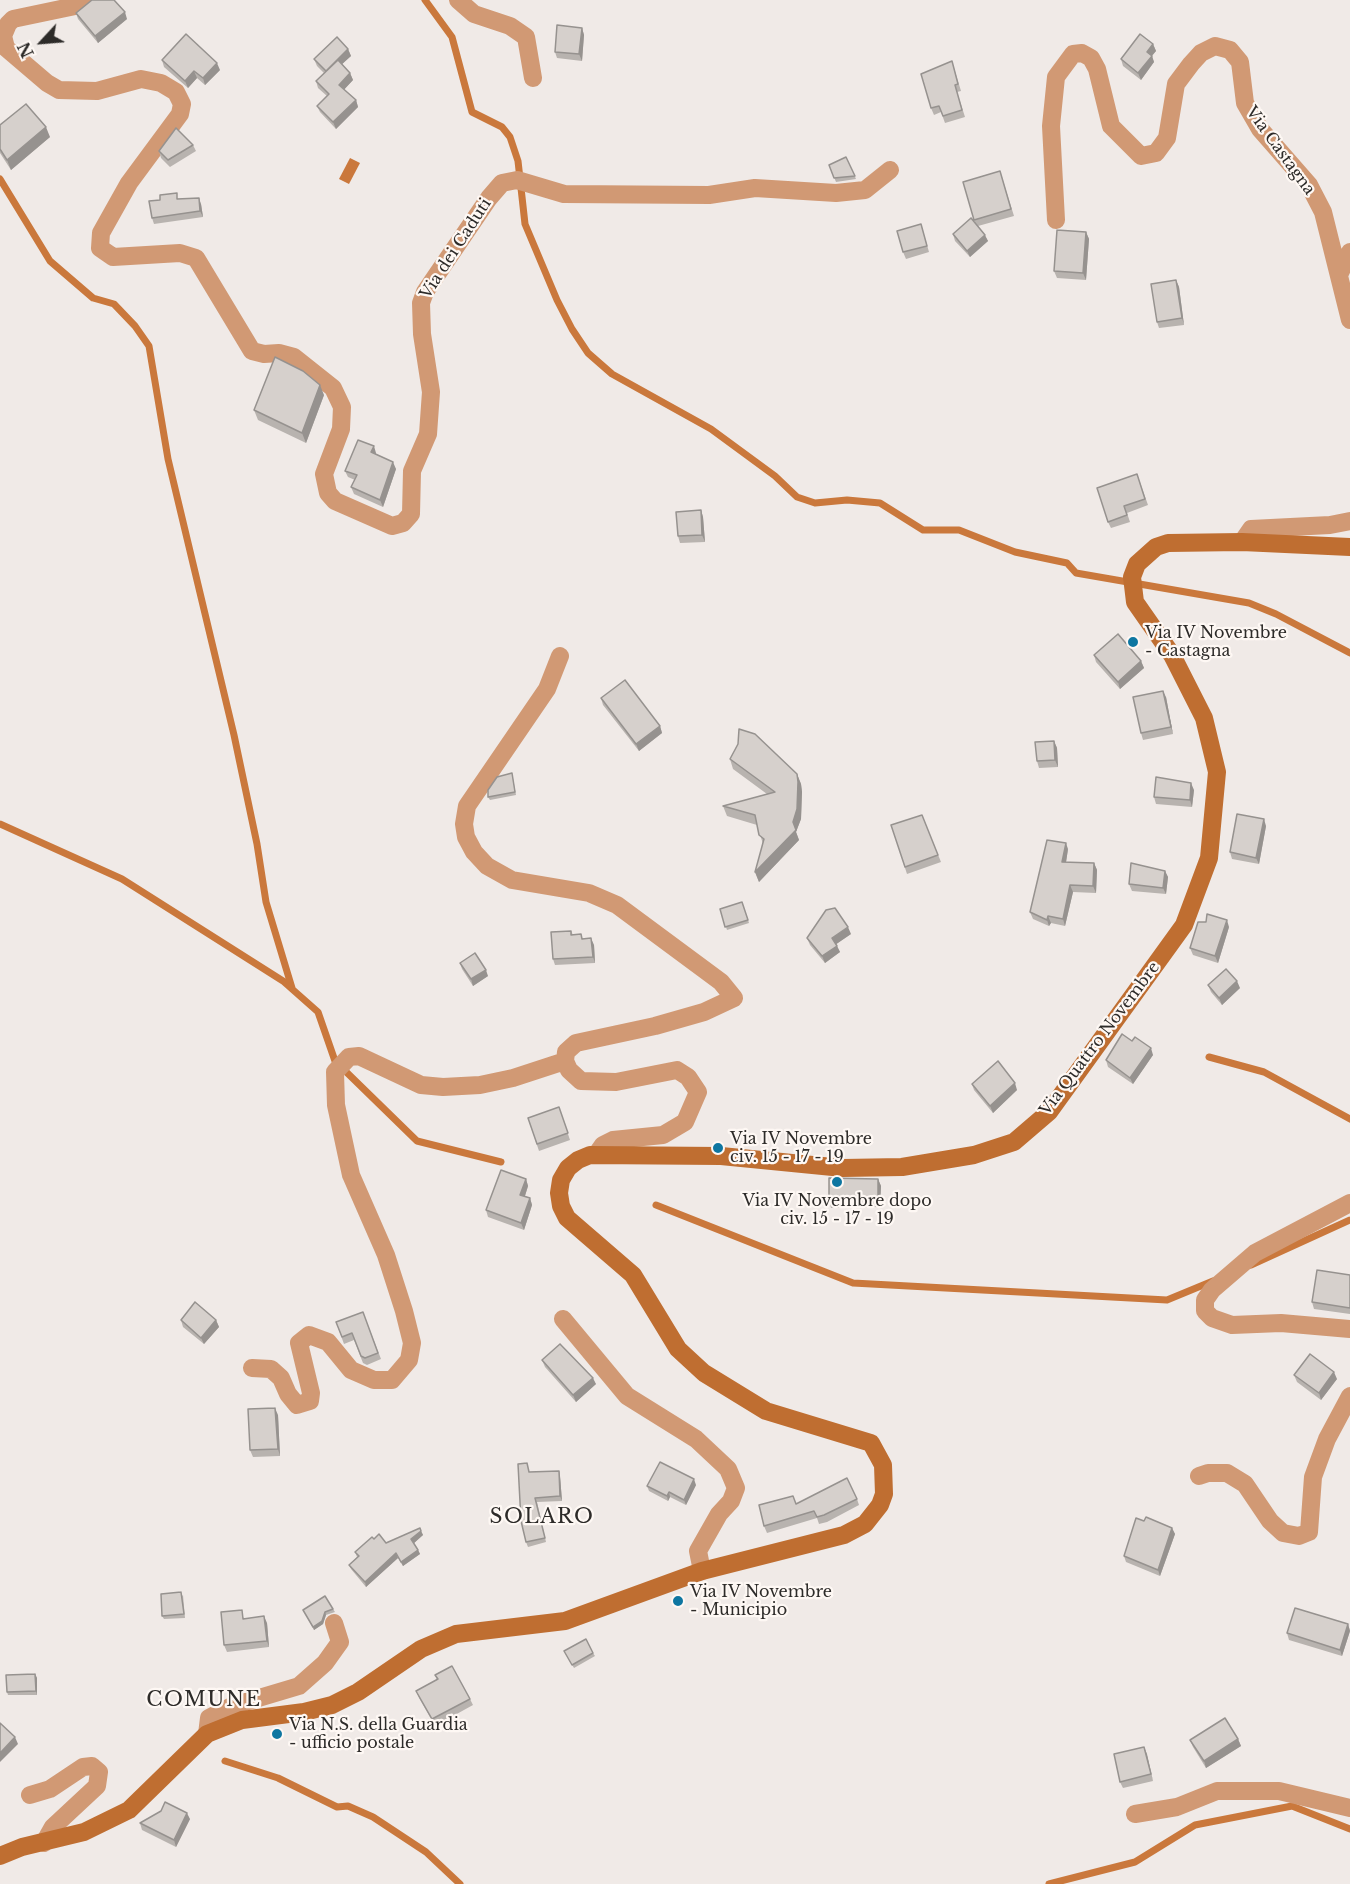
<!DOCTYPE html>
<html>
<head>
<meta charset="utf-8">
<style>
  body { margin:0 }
  #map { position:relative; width:1350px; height:1884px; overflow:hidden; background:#f0eae7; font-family:"Libre Baskerville",serif }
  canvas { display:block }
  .north { position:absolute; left:12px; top:12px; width:60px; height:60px; -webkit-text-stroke:4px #fef8f4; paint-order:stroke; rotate:244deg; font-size:16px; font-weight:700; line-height:24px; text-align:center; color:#2d2b29 }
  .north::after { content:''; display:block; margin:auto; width:21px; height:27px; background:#2d2b29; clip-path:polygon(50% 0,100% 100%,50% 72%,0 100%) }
</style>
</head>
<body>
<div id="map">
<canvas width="1350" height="1884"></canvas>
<div class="north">N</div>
</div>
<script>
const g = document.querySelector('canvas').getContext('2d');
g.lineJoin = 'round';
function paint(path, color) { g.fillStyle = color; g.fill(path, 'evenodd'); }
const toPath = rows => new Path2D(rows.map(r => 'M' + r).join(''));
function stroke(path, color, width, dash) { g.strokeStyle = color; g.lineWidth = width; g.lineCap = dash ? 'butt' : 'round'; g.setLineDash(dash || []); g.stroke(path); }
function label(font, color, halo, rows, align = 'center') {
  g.font = font + ' "Libre Baskerville",serif'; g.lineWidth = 4.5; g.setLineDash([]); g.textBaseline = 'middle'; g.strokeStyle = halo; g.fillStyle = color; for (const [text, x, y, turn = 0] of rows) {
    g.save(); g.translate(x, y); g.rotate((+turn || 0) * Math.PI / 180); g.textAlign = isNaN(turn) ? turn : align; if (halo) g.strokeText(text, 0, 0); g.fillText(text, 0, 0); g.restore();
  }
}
paint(toPath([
  [350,158,360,163,349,184,339,179]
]), '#ca783c');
stroke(toPath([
  [425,0,452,37,472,112,502,127,510,137,518,161,525,224,557,300,572,329,588,353,612,374,711,429,775,476,797,497,815,503,847,500,880,503,923,530,959,530,1015,552,1067,563,1076,573,1249,603,1276,614,1350,653],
  [0,179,50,261,93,298,114,304,135,326,149,346,168,459,234,735,257,844,266,902,292,988],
  [0,824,122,879,283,981,318,1012,335,1061,417,1141,501,1162],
  [1209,1057,1264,1072,1350,1119],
  [656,1205,853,1283,1167,1300,1213,1281],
  [1251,1265,1350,1220],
  [225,1761,278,1778,337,1807,348,1806,373,1817,426,1852,460,1884],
  [1049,1884,1135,1862,1195,1825,1292,1806,1350,1829]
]), '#ca783c', 7);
stroke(toPath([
  [86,0,80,5,13,19,8,24,3,36,6,48,47,83,59,90,97,91,141,79,161,83,176,92,182,104,180,114,129,183,101,233,100,248,113,257,180,253,196,258,252,351,264,354,279,353,294,357,333,388,342,407,341,429,324,474,328,493,335,501,392,526,403,523,411,514,412,471,428,434,431,392,422,334,421,303,425,292,489,198,502,183,517,180,564,194,709,195,755,188,836,193,865,190,890,170],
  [458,0,474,14,510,26,526,37,533,78],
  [1056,220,1051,126,1056,77,1073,54,1082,53,1091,58,1097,69,1111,126,1141,156,1156,153,1167,138,1176,84,1191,64,1201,53,1215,46,1230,50,1240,62,1245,103,1260,129,1309,185,1323,212,1350,320],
  [1339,275,1350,252],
  [1242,542,1251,529,1330,525,1350,521],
  [560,656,547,689,467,806,464,824,466,837,474,852,487,866,512,880,589,893,617,905,721,982,734,998,704,1012,655,1026,576,1043,566,1052,565,1061,569,1070,581,1081,616,1082,677,1070,688,1077,698,1092,685,1122,663,1135,613,1140,603,1145,596,1155],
  [1350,1203,1255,1253,1212,1290,1205,1300,1205,1311,1212,1318,1232,1325,1281,1323,1350,1329],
  [563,1319,627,1396,696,1439,728,1469,736,1488,731,1501,719,1514,698,1551,702,1571],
  [252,1368,271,1369,281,1378,288,1394,297,1405,310,1401,311,1393,299,1343,309,1335,328,1342,351,1370,374,1380,392,1380,409,1360,412,1343,404,1311,386,1255,351,1175,336,1105,335,1072,349,1057,359,1056,421,1085,443,1087,480,1085,513,1078,565,1061],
  [1199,1476,1208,1473,1227,1473,1245,1484,1270,1521,1283,1533,1299,1536,1309,1532,1313,1477,1327,1439,1350,1396],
  [207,1734,209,1718,232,1706,299,1686,325,1663,340,1642,334,1623],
  [30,1795,50,1789,83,1767,92,1766,99,1772,97,1786,53,1827,44,1843],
  [1135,1814,1177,1807,1217,1791,1279,1791,1350,1808]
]), '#d19974', 18);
stroke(toPath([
  [0,1856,22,1847,84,1832,129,1810,207,1734,242,1720,304,1712,332,1705,358,1692,421,1649,456,1634,565,1621,702,1571,844,1535,865,1524,880,1505,884,1494,883,1465,871,1443,766,1411,704,1373,678,1349,633,1275,567,1218,561,1206,559,1193,561,1180,568,1168,578,1160,590,1155,721,1156,843,1168,902,1167,974,1155,1014,1142,1049,1112,1184,925,1209,858,1217,772,1204,718,1172,655,1135,602,1132,577,1137,564,1156,547,1168,543,1242,542,1350,547]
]), '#bf6e31', 18);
paint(toPath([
  [76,13,127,19,98,43,78,19],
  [582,28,584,35,582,61,557,58,555,52],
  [1153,44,1156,51,1152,56,1154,62,1141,80,1123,66,1121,59],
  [348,49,351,56,342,64,350,73,353,80,344,89,356,100,358,107,336,129,320,112,317,106,327,96,318,88,316,81,324,73,317,66,314,59],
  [162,60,220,70,205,85,197,78,188,88,164,67],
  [954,68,961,91,957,92,965,117,945,123,941,112,934,115,931,108],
  [0,125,50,137,11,170,0,153],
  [193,145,196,151,170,167,161,158,159,151],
  [846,157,856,179,836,182,829,165],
  [1000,171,1014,216,978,226,988,241,970,257,955,241,953,234,975,223,963,182],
  [179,199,201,204,203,217,154,224,152,218],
  [923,231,929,252,906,259,903,252],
  [1086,232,1089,239,1086,280,1057,278,1054,271],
  [1176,280,1179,287,1184,325,1159,328,1157,322],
  [324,395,306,443,258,420,254,410],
  [376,453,376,454,396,469,383,507,354,494,351,487,355,480,348,477,345,471],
  [1137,474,1148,505,1127,513,1130,522,1111,528,1108,522],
  [701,510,703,517,705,542,680,543,678,536],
  [1094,655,1141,661,1144,668,1120,689,1096,662],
  [1166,697,1173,734,1143,740,1141,733],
  [601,698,660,726,662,733,639,751,603,705],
  [1054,741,1057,748,1058,767,1039,768,1037,761],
  [730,759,797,774,801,784,802,792,801,819,796,832,799,840,759,882,755,872,763,844,757,825,727,816,723,806,767,794,733,769],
  [512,773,516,795,490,800,488,797],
  [1194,790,1192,807,1156,804,1154,797],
  [922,815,941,862,907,874,891,825],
  [1266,826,1259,864,1232,859,1230,852],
  [1068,849,1066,862,1094,863,1097,870,1096,893,1073,892,1065,926,1051,923,1049,926,1033,919,1030,912],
  [1165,871,1168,877,1166,894,1132,891,1129,884],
  [742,902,749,923,727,930,720,909],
  [1229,927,1218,963,1193,955,1190,948],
  [571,931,573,935,583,939,594,945,595,963,555,965,553,959],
  [851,934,836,944,840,952,825,963,810,945,807,938],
  [460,963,488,976,473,986,462,969],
  [1208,985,1240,988,1222,1005,1211,992],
  [1132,1041,1153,1055,1133,1084,1108,1067,1106,1060],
  [972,1084,1017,1090,993,1113,974,1090],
  [559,1107,570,1140,539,1151,528,1118],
  [526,1179,528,1186,525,1196,530,1198,532,1205,524,1230,488,1217,486,1210],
  [878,1179,881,1186,880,1207,831,1208,829,1201],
  [1350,1275,1350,1314,1314,1309,1312,1302],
  [363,1312,381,1359,367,1365,363,1363,354,1340,344,1344,336,1322],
  [181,1320,216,1320,219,1327,204,1344,183,1327],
  [542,1360,596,1384,576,1402,545,1367],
  [1294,1375,1337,1379,1321,1400,1297,1382],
  [278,1415,280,1456,253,1457,250,1450],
  [559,1471,560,1476,562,1501,537,1502,546,1542,528,1547,526,1542,530,1472],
  [696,1485,686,1505,670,1497,668,1501,649,1491,647,1486],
  [857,1499,859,1505,827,1522,819,1524,817,1518,767,1533,764,1526,796,1504],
  [1144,1521,1172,1528,1175,1534,1160,1576,1126,1562,1124,1556],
  [421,1531,423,1535,414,1543,418,1550,420,1554,403,1566,398,1558,366,1587,351,1569,349,1565,357,1557,355,1552,374,1539,386,1543],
  [183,1595,185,1618,164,1619,162,1616],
  [333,1609,335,1612,326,1615,323,1624,314,1630,303,1610],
  [244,1617,244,1618,267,1623,269,1647,227,1652,224,1645],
  [1348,1624,1350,1631,1342,1656,1289,1640,1287,1633],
  [564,1651,593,1653,595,1656,574,1668],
  [35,1674,37,1678,37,1695,8,1695,7,1692],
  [435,1675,470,1699,473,1705,435,1726,419,1698,416,1691,437,1680],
  [1238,1739,1241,1746,1206,1768,1193,1747,1190,1740],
  [1144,1747,1153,1781,1123,1788,1120,1782],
  [190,1819,176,1847,142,1830,140,1823]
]), '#b8b3af');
paint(toPath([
  [125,12,127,19,98,43,95,36],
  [582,28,584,35,582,61,579,54],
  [1153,44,1156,51,1149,59,1147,52],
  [348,49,351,56,328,77,326,71],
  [1152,56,1154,62,1141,80,1138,73],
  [217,63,220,70,205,85,203,78],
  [194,71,197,78,188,88,185,81],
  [350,73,353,80,342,92,339,85],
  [356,100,358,107,336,129,333,122],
  [46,127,50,137,11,170,7,160],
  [199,198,201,204,203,217,200,211],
  [1086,232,1089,239,1086,280,1083,273],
  [985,235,988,241,970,257,967,251],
  [1176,280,1179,287,1184,325,1182,318],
  [320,385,324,395,306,443,302,433],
  [374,446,376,453,374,459,371,452],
  [393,462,396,469,383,507,380,500],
  [701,510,703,517,705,542,702,535],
  [1141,661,1144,668,1120,689,1118,682],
  [1163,691,1166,697,1173,734,1171,727],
  [660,726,662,733,639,751,636,744],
  [1054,741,1057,748,1058,767,1055,760],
  [797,774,801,784,802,792,801,819,796,832,799,840,759,882,755,872,793,822],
  [1191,783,1194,790,1192,807,1190,800],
  [1264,819,1266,826,1259,864,1256,858],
  [1066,843,1068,849,1065,869,1062,862],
  [1094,863,1097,870,1096,893,1093,886],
  [1165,871,1168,877,1166,894,1163,888],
  [1070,885,1073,892,1065,926,1063,919],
  [1048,916,1051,923,1049,926,1047,920],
  [1227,920,1229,927,1218,963,1215,956],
  [848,927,851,934,835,945,832,938],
  [591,938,594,945,595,963,593,957],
  [837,946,840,952,825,963,822,956],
  [486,970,488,976,473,986,471,979],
  [1237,981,1240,988,1222,1005,1219,998],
  [1151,1048,1153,1055,1133,1084,1130,1078],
  [1015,1083,1017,1090,993,1113,990,1106],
  [526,1179,528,1186,523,1202,520,1195],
  [878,1179,881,1186,880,1207,878,1200],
  [530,1198,532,1205,524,1230,521,1223],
  [216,1320,219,1327,204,1344,201,1338],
  [1334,1372,1337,1379,1321,1400,1319,1393],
  [593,1378,596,1384,576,1402,573,1395],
  [275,1408,278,1415,280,1456,278,1449],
  [559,1471,560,1476,562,1501,560,1496],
  [694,1479,696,1485,686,1505,684,1500],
  [669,1492,670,1497,668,1501,667,1496],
  [1172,1528,1175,1534,1160,1576,1158,1570],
  [421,1531,423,1535,413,1544,411,1539],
  [418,1550,420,1554,403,1566,401,1562],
  [396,1553,398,1558,366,1587,365,1582],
  [325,1612,326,1615,323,1624,314,1630,313,1627],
  [264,1616,267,1623,269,1647,267,1641],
  [1348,1624,1350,1631,1342,1656,1340,1650],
  [35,1674,37,1678,37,1695,36,1691],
  [15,1737,18,1744,0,1762,0,1753],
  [1238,1739,1241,1746,1206,1768,1204,1761],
  [1144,1747,1147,1754,1153,1781,1151,1774],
  [187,1813,190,1819,176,1847,174,1840]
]), '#96928f');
const building = toPath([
  [92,0,114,0,125,12,95,36,76,13,92,0],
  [557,25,582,28,579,54,555,52,557,25],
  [186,34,217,63,203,78,194,71,185,81,162,60,186,34],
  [1140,34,1153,44,1147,52,1152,56,1138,73,1121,59,1140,34],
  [337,37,348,49,326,71,314,59,337,37],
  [338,60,350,73,339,85,356,100,333,122,317,106,329,94,316,81,338,60],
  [952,61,958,84,955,85,962,110,943,116,939,106,931,108,921,74,952,61],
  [26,104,46,127,7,160,0,149,0,125,26,104],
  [176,128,193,145,168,160,159,151,176,128],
  [846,157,855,176,834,178,829,165,846,157],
  [1000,171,1011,209,974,220,963,182,1000,171],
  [177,193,177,199,199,198,200,211,152,218,149,201,160,200,160,195,177,193],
  [971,218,985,235,967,251,953,234,971,218],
  [921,224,927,246,903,252,897,231,921,224],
  [1057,230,1086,232,1083,273,1054,271,1057,230],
  [1176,280,1182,318,1157,322,1151,284,1176,280],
  [275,357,303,371,320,385,302,433,254,410,275,357],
  [358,440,374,446,371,452,393,462,380,500,351,487,357,475,345,471,358,440],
  [1137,474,1145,499,1124,506,1127,515,1108,522,1097,488,1137,474],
  [701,510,702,535,678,536,676,512,701,510],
  [1118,634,1141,661,1118,682,1094,655,1118,634],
  [625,680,660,726,636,744,601,698,625,680],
  [1163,691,1171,727,1141,733,1133,697,1163,691],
  [739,729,755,734,797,774,798,782,797,809,793,822,796,830,755,872,764,839,759,835,755,815,723,806,775,792,730,759,738,744,739,729],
  [1054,741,1055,760,1037,761,1035,742,1054,741],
  [512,773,515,792,488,797,488,790,497,777,512,773],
  [1156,777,1191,783,1190,800,1154,797,1156,777],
  [1237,814,1264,819,1256,858,1230,852,1237,814],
  [922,815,938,855,905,867,891,825,922,815],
  [1047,840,1066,843,1062,862,1094,863,1093,886,1070,885,1063,919,1048,916,1047,920,1030,912,1047,840],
  [1131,863,1165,871,1163,888,1129,884,1131,863],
  [742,902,748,920,725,927,720,909,742,902],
  [835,908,848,927,832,938,837,946,822,956,807,938,826,910,835,908],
  [1207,914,1227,920,1215,956,1190,948,1198,922,1206,922,1207,914],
  [571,931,571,935,581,934,582,939,591,938,593,957,553,959,551,932,571,931],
  [475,953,486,970,471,979,460,963,475,953],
  [1226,969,1237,981,1219,998,1208,985,1226,969],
  [1122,1034,1132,1041,1135,1037,1151,1048,1130,1078,1106,1060,1122,1034],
  [998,1061,1015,1083,990,1106,972,1084,998,1061],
  [559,1107,568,1133,537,1144,528,1118,559,1107],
  [501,1170,526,1179,520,1195,530,1198,521,1223,486,1210,501,1170],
  [829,1178,878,1179,878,1200,829,1201,829,1178],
  [1317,1270,1350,1275,1350,1308,1312,1302,1317,1270],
  [195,1302,216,1320,201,1338,181,1320,195,1302],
  [363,1312,378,1353,365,1358,361,1356,352,1333,342,1337,336,1322,363,1312],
  [560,1344,593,1378,573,1395,542,1360,560,1344],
  [1310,1354,1334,1372,1319,1393,1294,1375,1310,1354],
  [275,1408,278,1449,250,1450,248,1409,275,1408],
  [660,1462,694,1479,684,1500,669,1492,667,1496,647,1486,660,1462],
  [527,1463,529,1472,559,1471,560,1496,535,1498,545,1538,526,1542,521,1521,518,1464,527,1463],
  [847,1478,857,1499,824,1515,817,1517,814,1511,764,1526,759,1505,793,1496,796,1504,847,1478],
  [1146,1517,1172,1528,1158,1570,1124,1556,1136,1518,1144,1521,1146,1517],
  [420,1528,421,1531,411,1539,418,1550,401,1562,396,1553,365,1582,349,1565,359,1556,355,1552,372,1537,374,1539,379,1534,386,1543,420,1528],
  [181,1592,184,1614,162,1616,161,1594,181,1592],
  [325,1596,333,1609,325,1612,322,1621,313,1627,303,1610,325,1596],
  [1295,1608,1348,1624,1340,1650,1287,1633,1295,1608],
  [242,1610,243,1619,264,1616,267,1641,224,1645,221,1612,242,1610],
  [586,1639,593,1653,572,1665,564,1651,586,1639],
  [452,1666,470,1699,432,1719,416,1691,438,1679,435,1675,452,1666],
  [35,1674,36,1691,7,1692,6,1675,35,1674],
  [1225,1718,1238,1739,1204,1761,1190,1740,1225,1718],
  [0,1723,15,1737,0,1753,0,1723],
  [1144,1747,1151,1774,1120,1782,1114,1754,1144,1747],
  [165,1802,187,1813,174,1840,140,1823,161,1811,165,1802]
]);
paint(building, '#d6d0cc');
stroke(building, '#96928f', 1.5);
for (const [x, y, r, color] of [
  [1133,642,6,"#0e76a1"],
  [718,1148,6,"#0e76a1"],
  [837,1182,6,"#0e76a1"],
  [678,1601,6,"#0e76a1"],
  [277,1734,6,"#0e76a1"]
]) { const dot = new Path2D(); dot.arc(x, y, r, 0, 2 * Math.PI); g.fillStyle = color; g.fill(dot); stroke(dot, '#fef8f4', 2); }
label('16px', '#2d2b29', '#fef8f4', [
  ["Via Castagna",1280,151,54],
  ["Via dei Caduti",456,249,-57],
  ["Via Quattro Novembre",1100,1039,-53]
]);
label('16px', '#2d2b29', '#fef8f4', [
  ["Via IV Novembre",1145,633],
  ["- Castagna",1145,651],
  ["Via IV Novembre",730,1139],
  ["civ. 15 - 17 - 19",730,1157],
  ["Via IV Novembre dopo",837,1201,"center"],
  ["civ. 15 - 17 - 19",837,1219,"center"],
  ["Via IV Novembre",690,1592],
  ["- Municipio",690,1610],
  ["Via N.S. della Guardia",289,1725],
  ["- ufficio postale",289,1743]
], 'left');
g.letterSpacing = '1.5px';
label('20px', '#2d2b29', '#fef8f4', [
  ["SOLARO",542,1517],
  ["COMUNE",204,1700]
]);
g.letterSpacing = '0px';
</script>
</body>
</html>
